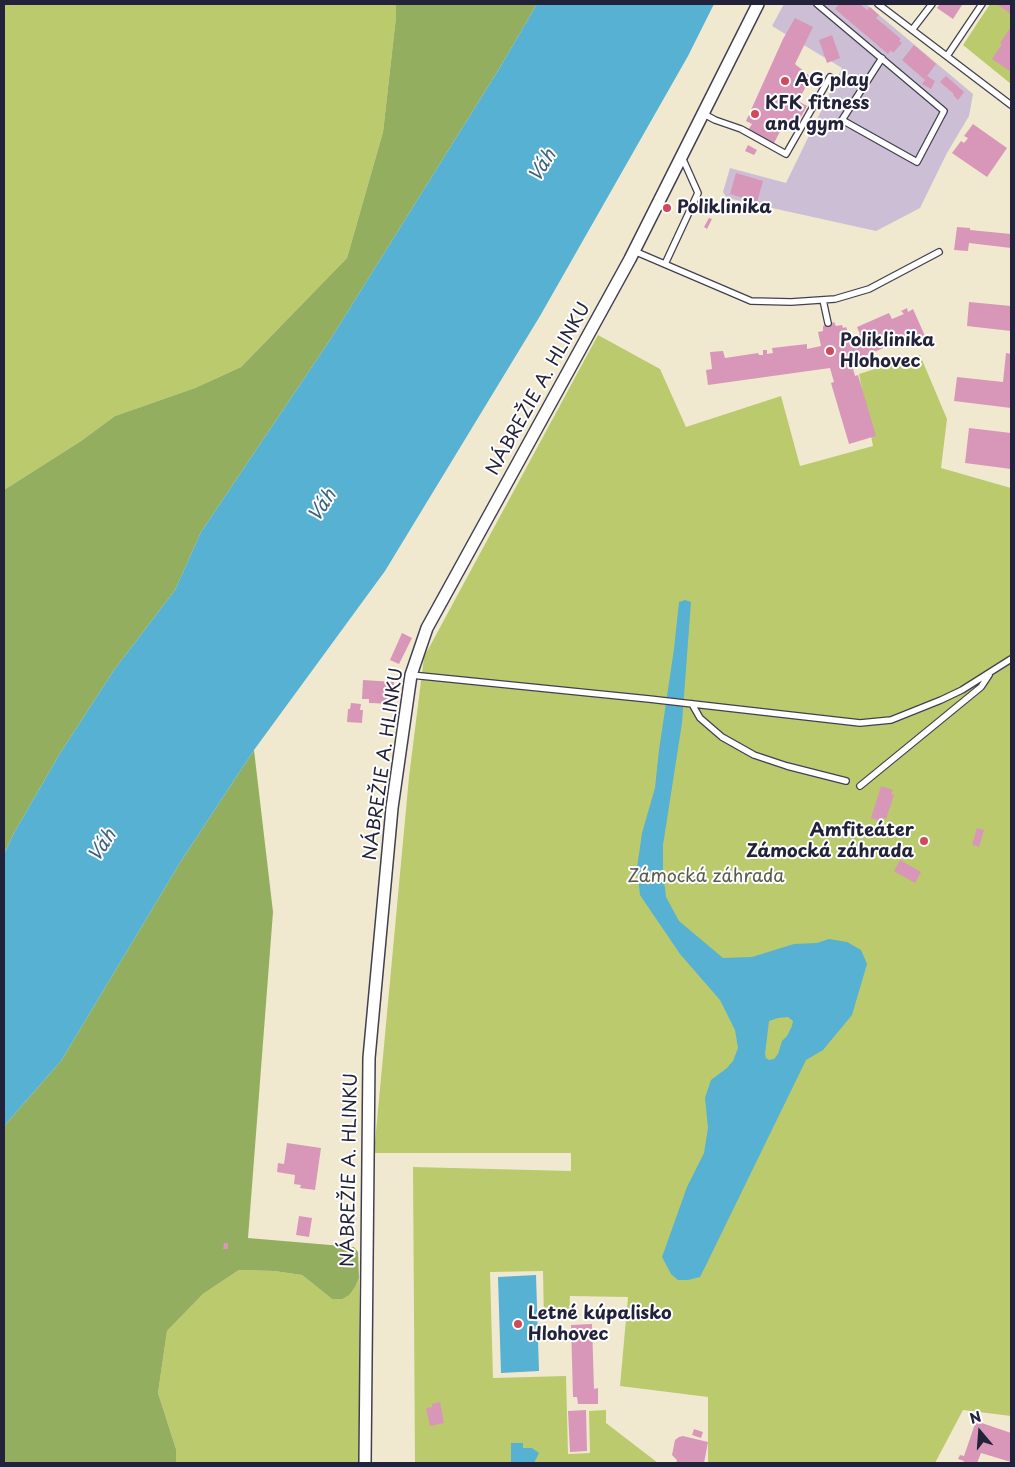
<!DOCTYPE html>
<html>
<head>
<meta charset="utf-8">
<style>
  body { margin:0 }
  #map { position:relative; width:1015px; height:1467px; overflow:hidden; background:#f0e9d0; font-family:"Playpen Sans",sans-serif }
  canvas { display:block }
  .frame { position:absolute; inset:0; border:5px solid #22223b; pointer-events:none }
  .north { position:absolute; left:955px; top:1407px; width:50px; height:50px; -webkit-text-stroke:4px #fff; paint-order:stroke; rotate:342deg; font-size:14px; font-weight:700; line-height:20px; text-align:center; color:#22223b }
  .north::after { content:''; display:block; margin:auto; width:18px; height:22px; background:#22223b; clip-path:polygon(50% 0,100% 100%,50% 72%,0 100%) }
</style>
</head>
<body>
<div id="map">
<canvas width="1015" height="1467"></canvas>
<div class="frame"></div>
<div class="north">N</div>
</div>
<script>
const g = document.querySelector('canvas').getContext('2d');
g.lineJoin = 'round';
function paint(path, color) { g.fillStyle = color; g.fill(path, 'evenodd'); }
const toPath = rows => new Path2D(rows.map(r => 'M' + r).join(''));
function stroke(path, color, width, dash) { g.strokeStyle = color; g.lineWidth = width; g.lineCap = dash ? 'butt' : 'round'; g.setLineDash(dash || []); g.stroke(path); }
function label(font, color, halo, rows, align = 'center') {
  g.font = font + ' "Playpen Sans",sans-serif'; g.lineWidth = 4; g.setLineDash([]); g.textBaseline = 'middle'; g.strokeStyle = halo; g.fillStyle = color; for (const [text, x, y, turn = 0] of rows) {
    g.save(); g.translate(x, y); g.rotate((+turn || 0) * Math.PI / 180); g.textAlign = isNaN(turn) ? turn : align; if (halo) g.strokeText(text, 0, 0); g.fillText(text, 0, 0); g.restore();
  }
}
paint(toPath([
  [784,4,866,4,973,94,969,116,947,153,920,208,876,231,727,198,723,192,730,168,786,183,842,68,772,26]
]), '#ccbed4');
paint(toPath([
  [4,4,396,4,396,17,383,132,347,258,241,367,195,388,115,416,81,441,4,490],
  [990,4,1011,4,1011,84,963,45],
  [598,335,660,369,686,427,781,396,800,466,873,446,859,374,920,355,947,419,941,468,1011,488,1011,1416,963,1410,935,1463,708,1463,708,1397,620,1386,628,1297,570,1296,569,1319,544,1320,543,1271,490,1272,493,1378,566,1376,568,1454,590,1453,589,1411,606,1410,606,1423,658,1463,415,1463,413,1167,571,1171,571,1153,374,1153,409,777,424,657],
  [239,1270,274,1271,302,1275,332,1299,355,1287,359,1278,361,1463,176,1463,176,1449,158,1393,167,1331,203,1294]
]), '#bbca6d');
paint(toPath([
  [396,4,537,4,499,69,330,340,201,532,175,590,114,670,59,755,14,833,4,854,4,490,81,441,115,416,195,388,241,367,347,258,383,132,396,17],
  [254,750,273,912,248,1238,354,1247,358,1252,359,1278,355,1287,349,1295,342,1299,332,1299,302,1275,274,1271,239,1270,203,1294,167,1331,158,1393,176,1449,176,1463,4,1463,4,1126,61,1061,181,861]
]), '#94ae60');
paint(toPath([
  [537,4,714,4,688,56,540,316,385,571,254,750,181,861,61,1061,4,1126,4,854,14,833,59,755,114,670,175,590,201,532,330,340,499,69],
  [685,600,691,602,682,723,663,845,663,872,666,897,679,921,723,958,752,957,794,944,817,943,829,939,847,942,861,950,867,964,852,1015,823,1050,806,1060,707,1263,700,1277,688,1280,678,1280,671,1274,662,1257,687,1187,704,1153,708,1128,705,1098,711,1080,727,1068,733,1061,738,1048,735,1030,720,1000,680,954,640,895,637,868,642,833,655,788,659,750,674,649,679,602],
  [788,1017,793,1021,792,1026,787,1036,782,1041,778,1054,774,1059,769,1060,766,1058,765,1054,769,1021,778,1018],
  [536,1275,539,1371,501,1373,498,1277],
  [511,1443,523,1443,523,1448,532,1448,539,1453,534,1463,511,1463]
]), '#56b1d3');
paint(toPath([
  [839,4,860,4,867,10,870,7,879,15,876,18,901,39,899,41,902,43,893,53,891,50,888,54,835,9],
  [940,4,960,4,962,5,953,19,937,8],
  [999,4,1011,4,1011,14,998,5],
  [795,18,813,27,795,64,811,77,805,80,809,81,798,101,807,106,796,126,786,120,773,145,748,130,752,124,746,121,783,39],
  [1011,27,1011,69,1010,71,992,59,1002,44,1000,43],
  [832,35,840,58,827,63,819,40],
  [914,45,936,64,927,76,935,81,931,89,922,84,925,80,902,60],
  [946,76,964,92,958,100,953,95,954,94,940,82],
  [973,124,1007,148,987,177,952,153,961,141,964,143,968,138,964,136],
  [748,145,757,150,754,155,745,151],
  [736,173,763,181,757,202,730,194],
  [709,218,712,219,707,229,704,227],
  [957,227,970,228,970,230,1011,234,1011,248,969,243,968,251,954,250],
  [969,302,1011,306,1011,331,967,326],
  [907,308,908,312,913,309,925,336,909,343,906,338,856,360,854,357,850,358,855,376,858,375,876,436,849,444,831,383,834,382,830,368,708,385,706,370,712,369,710,352,723,351,725,358,758,353,759,355,763,355,763,350,767,350,767,354,773,353,772,348,807,344,807,349,821,346,818,332,823,331,823,326,834,322,836,326,842,325,843,328,846,327,851,338,860,334,857,327,889,313,892,319,904,314,901,311],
  [1006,353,1011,354,1011,408,954,401,957,377,1003,382],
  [969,428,1011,433,1011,469,965,463],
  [402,633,412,638,399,664,390,660],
  [363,680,394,682,393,704,369,703,369,699,362,699],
  [351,703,361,704,360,710,363,710,362,723,347,722,348,709,350,709],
  [881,786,893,790,891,794,894,795,886,819,883,818,882,822,871,818],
  [977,828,984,830,979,847,972,845],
  [900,860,921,872,915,883,894,871],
  [287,1143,321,1148,315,1190,300,1188,301,1185,294,1184,295,1175,277,1172,278,1163,284,1164],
  [299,1216,312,1218,309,1237,296,1235],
  [224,1243,228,1243,228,1249,223,1249],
  [592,1324,594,1389,598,1388,598,1404,578,1404,577,1397,573,1397,571,1325],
  [440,1402,444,1423,430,1426,426,1408,432,1407,432,1404],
  [586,1410,587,1451,570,1452,568,1411],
  [976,1421,1011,1433,1011,1462,981,1453,977,1463,963,1463,964,1461,958,1459,960,1455,964,1456],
  [694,1429,703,1432,701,1438,692,1435],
  [683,1436,708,1442,704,1463,676,1463,677,1460,672,1455,675,1440,679,1437]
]), '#d897b8');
const service = toPath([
  [817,4,944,111,917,162,842,120,882,58],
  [878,4,1011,105],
  [912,30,932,4],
  [947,56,982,4],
  [704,114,715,120,741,129,786,154,830,77],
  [634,251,751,301,791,302,835,299,869,289,939,252],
  [665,264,698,193,682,157],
  [823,300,828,323],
  [411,675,649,699,860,723,891,720,941,700,962,690,1011,659],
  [692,704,700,718,722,737,754,755,787,766,846,781],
  [860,786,981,687,989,675]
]);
const minor = toPath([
  [365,1463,369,1058,392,808,411,675,427,628,630,259,758,4]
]);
stroke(service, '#414051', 8);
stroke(minor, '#414051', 14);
stroke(service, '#fff', 5.5);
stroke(minor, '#fff', 11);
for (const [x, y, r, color] of [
  [785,81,5,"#d1495b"],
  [755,114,5,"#d1495b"],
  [667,208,5,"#d1495b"],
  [830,351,5,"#d1495b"],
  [924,841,5,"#d1495b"],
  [518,1324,5,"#d1495b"]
]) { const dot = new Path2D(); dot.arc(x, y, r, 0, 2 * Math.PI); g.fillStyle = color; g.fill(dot); stroke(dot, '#fff', 2); }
label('bold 18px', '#22223b', '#fff', [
  ["AG play",795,81],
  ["KFK fitness",765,104],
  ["and gym",765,125],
  ["Poliklinika",677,208],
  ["Poliklinika",840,341],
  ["Hlohovec",840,362],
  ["Amfiteáter",914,831,"right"],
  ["Zámocká záhrada",914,852,"right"],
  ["Letné kúpalisko",528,1314],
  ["Hlohovec",528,1335]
], 'left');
label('18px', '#22223b', '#fff', [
  ["NÁBREŽIE A. HLINKU",539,389,-61],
  ["NÁBREŽIE A. HLINKU",384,764,-82],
  ["NÁBREŽIE A. HLINKU",350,1170,-89]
]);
label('18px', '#585d4c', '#fff', [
  ["Zámocká záhrada",706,877]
]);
label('italic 19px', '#39627f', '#fff', [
  ["Váh",543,166,-58],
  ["Váh",323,506,-57],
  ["Váh",103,846,-57]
]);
</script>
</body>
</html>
